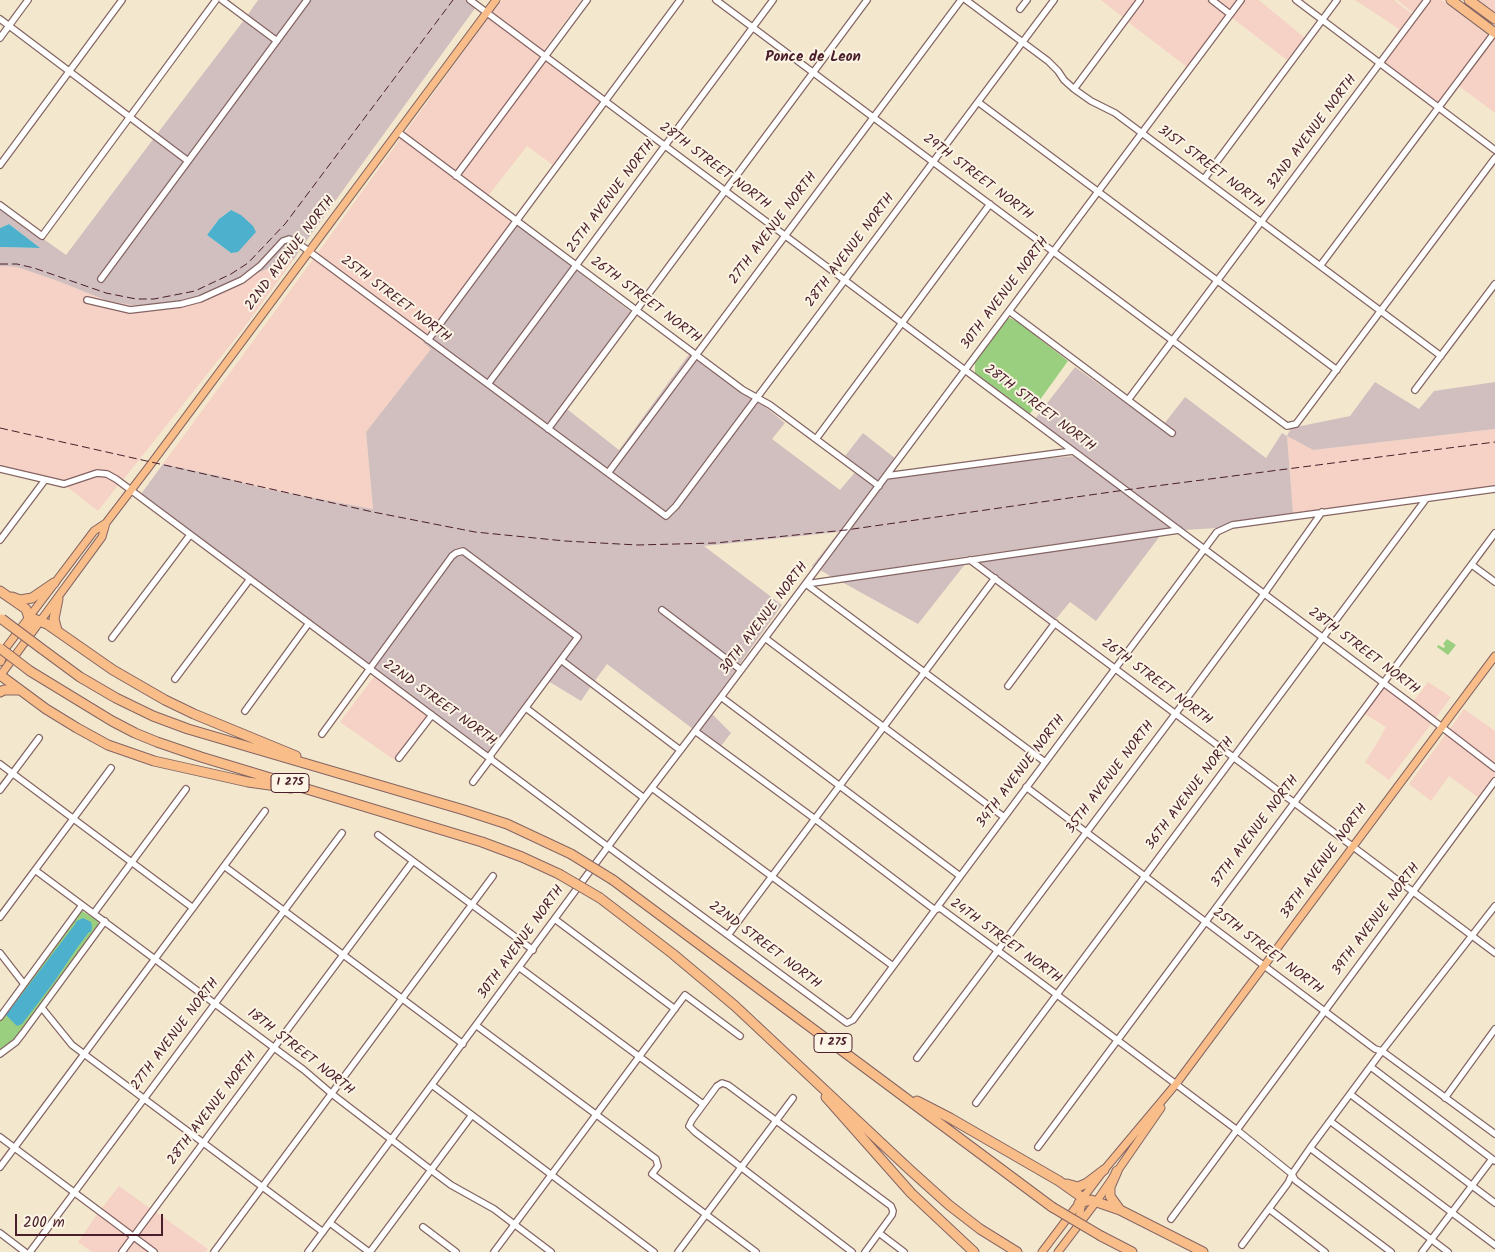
<!DOCTYPE html>
<html>
<head>
<meta charset="utf-8">
<style>
  body { margin:0 }
  #map { position:relative; width:1495px; height:1252px; overflow:hidden; background:#f3e8cd; font-family:Kalam,sans-serif }
  canvas { display:block }
  .scale { position:absolute; left:15px; top:1214px; width:148px; height:22px; box-sizing:border-box; border:2px solid #4a1f2b; border-top:0; padding-left:6px; font-size:15px; line-height:18px; white-space:nowrap; color:#4a1f2b; -webkit-text-stroke:4px #fcf5e5; paint-order:stroke }
</style>
</head>
<body>
<div id="map">
<canvas width="1495" height="1252"></canvas>
<div class="scale">200 m</div>
</div>
<script>
const g = document.querySelector('canvas').getContext('2d');
g.lineJoin = 'round';
function paint(path, color) { g.fillStyle = color; g.fill(path, 'evenodd'); }
const toPath = rows => new Path2D(rows.map(r => 'M' + r).join(''));
function stroke(path, color, width, dash) { g.strokeStyle = color; g.lineWidth = width; g.lineCap = dash ? 'butt' : 'round'; g.setLineDash(dash || []); g.stroke(path); }
function label(font, color, halo, rows, align = 'center') {
  g.font = font + ' Kalam,sans-serif'; g.lineWidth = 4; g.setLineDash([]); g.textBaseline = 'middle'; g.strokeStyle = halo; g.fillStyle = color; for (const [text, x, y, turn = 0] of rows) {
    g.save(); g.translate(x, y); g.rotate((+turn || 0) * Math.PI / 180); g.textAlign = isNaN(turn) ? turn : align; if (halo) g.strokeText(text, 0, 0); g.fillText(text, 0, 0); g.restore();
  }
}
paint(toPath([
  [502,0,581,0,543,51,492,13],
  [1101,0,1137,0,1124,18],
  [1144,0,1208,0,1227,14,1187,67,1128,22],
  [1216,0,1237,0,1230,10],
  [1244,0,1259,0,1305,38,1287,60,1231,17],
  [1355,0,1394,0,1412,14,1379,60,1399,29],
  [1397,0,1423,0,1414,13],
  [1430,0,1442,0,1489,36,1438,104,1384,63],
  [1473,0,1495,0,1495,16],
  [489,17,541,56,456,172,404,134],
  [1494,39,1495,40,1495,113,1459,86],
  [546,60,601,102,553,165,527,146,488,196,460,176],
  [401,138,512,221,427,336,317,254],
  [314,258,425,340,432,348,366,432,373,509,262,488,215,475,163,464],
  [294,259,243,329,123,480,108,472,97,470,63,481,0,467,0,266,17,267,55,280,108,301,155,305,129,307,85,297,84,302,130,313,182,307,201,302,243,283,252,275],
  [1495,429,1495,487,1293,513,1287,436,1313,450],
  [98,475,106,476,119,484,98,511,66,486],
  [376,674,431,714,399,758,393,759,340,722],
  [1428,682,1451,697,1435,719,1413,702],
  [1383,686,1432,723,1389,780,1365,762,1376,745,1386,727,1363,713],
  [1464,709,1495,731,1495,765,1449,730],
  [1446,734,1495,772,1495,776,1479,798,1449,776,1431,801,1409,784],
  [119,1186,151,1209,133,1233,101,1209],
  [156,1212,208,1249,206,1252,158,1252,137,1237],
  [98,1213,130,1237,119,1252,92,1252,78,1242],
  [134,1241,150,1252,126,1252]
]), '#f6d1c5');
paint(toPath([
  [258,0,304,0,276,38,247,16],
  [311,0,466,0,476,7,304,244,296,239,290,236,281,238,258,264,240,277,199,297,181,302,155,305,132,305,108,301,55,280,17,267,0,266,0,247,39,248,9,224,0,228,0,208,66,255,154,138,185,161,98,279,102,283],
  [231,210,231,253,207,235,219,219],
  [244,20,273,42,188,157,157,134],
  [517,225,572,267,487,380,432,339],
  [289,242,301,248,294,259,252,275,284,243],
  [576,270,631,312,547,425,492,384],
  [425,340,665,519,673,514,758,401,785,423,772,439,840,490,856,471,875,486,814,568,812,566,839,532,704,546,782,605,739,665,662,606,658,610,736,670,693,729,607,664,594,682,565,660,581,636,462,548,455,550,449,556,369,665,141,494,163,464,215,475,262,488,373,509,366,432,431,349,423,342],
  [690,353,692,355,607,470,552,429,567,409,619,450],
  [697,359,753,398,669,510,666,513,611,473],
  [1075,367,1173,437,1176,433,1164,424,1185,397,1266,458,1282,433,1287,436,1291,428,1350,416,1375,382,1419,409,1434,391,1495,382,1495,429,1313,450,1287,436,1293,513,1231,522,1217,528,1184,530,1035,419],
  [863,433,896,459,878,482,845,456],
  [1076,456,1173,528,969,556,832,577,820,570,888,479,1026,460],
  [1160,536,1096,621,1070,602,1055,620,976,562],
  [463,554,574,637,488,753,374,668,454,558],
  [966,563,918,624,840,581],
  [562,664,591,686,581,701,548,681],
  [712,714,731,733,721,746,699,730]
]), '#d1bfbf');
paint(toPath([
  [1010,318,1018,322,1068,361,1029,415,975,374,975,363,979,356,1005,320],
  [1447,639,1456,645,1448,655,1437,647,1438,645,1444,648,1445,646,1443,644],
  [82,911,98,921,99,926,23,1029,8,1045,0,1051,0,1020]
]), '#9acf80');
paint(toPath([
  [231,210,241,215,253,226,256,232,238,252,231,253,207,235,219,219],
  [9,224,40,248,0,247,0,228],
  [83,918,91,922,92,927,91,932,89,932,77,948,54,982,22,1024,17,1026,6,1015,76,923,75,922]
]), '#4db0cc');
const minor = toPath([
  [222,0,277,41],
  [470,0,1413,705,1495,768],
  [716,0,1287,426,1296,424,1495,158],
  [966,0,1048,61,1058,71,1064,80,1074,89,1091,101,1115,113,1441,356],
  [1212,0,1230,14],
  [1296,0,1495,150],
  [1020,9,1027,0],
  [0,19,188,161],
  [0,38,28,0],
  [1074,89,1140,0],
  [978,102,1337,370],
  [398,132,743,390,770,405,879,486],
  [0,165,122,0],
  [456,176,587,0],
  [1204,179,1337,0],
  [0,205,42,236,216,0],
  [1320,266,1495,32],
  [101,279,307,0],
  [87,300,130,310,181,304,200,299,242,280,260,266,283,241,289,239,295,241,666,516,676,506,1054,0],
  [1009,311,1172,433],
  [428,340,680,0],
  [488,384,773,0],
  [1415,390,1495,284],
  [1128,400,1427,0],
  [548,429,867,0],
  [816,439,990,204],
  [0,469,64,484,97,473,107,474,116,479,599,840,847,1023,853,1020,1217,532,1232,525,1495,489],
  [608,473,961,0],
  [886,476,1073,451],
  [0,540,45,480],
  [970,560,1495,953],
  [1472,565,1495,582],
  [806,584,1179,530],
  [806,584,1045,762],
  [662,610,741,670],
  [112,638,190,535],
  [765,638,1004,817],
  [561,660,680,750],
  [175,679,250,579],
  [1008,686,1055,623],
  [721,697,960,876],
  [526,708,644,798],
  [245,711,309,623],
  [695,731,815,819,935,910,940,908,1028,973,1237,1130,1292,1174,1295,1180,1391,1252],
  [322,734,452,556,456,553,463,551,578,637,489,757],
  [399,758,432,715],
  [0,764,193,908],
  [473,782,491,758],
  [1026,787,1375,1049,1382,1051,1495,1134],
  [652,788,893,966],
  [0,790,39,738],
  [378,835,533,950],
  [224,866,463,1044],
  [35,870,304,1070,332,1094,431,1170,451,1185,494,1209,551,1252],
  [94,913,186,789],
  [0,917,111,768],
  [556,920,675,1009],
  [728,935,995,578],
  [0,953,24,984],
  [520,968,703,1104],
  [42,1008,72,1045,323,1232],
  [0,1017,82,905],
  [477,1026,656,1159,658,1166,652,1174,756,1252],
  [0,1054,16,1042,23,1033,105,921],
  [917,1058,1176,713,1264,594,1322,512],
  [1371,1067,1495,1161],
  [432,1085,654,1252],
  [1350,1094,1495,1203],
  [1445,1098,1495,1029],
  [976,1103,1426,499],
  [1330,1121,1495,1245],
  [0,1137,154,1252],
  [1038,1147,1495,533],
  [1310,1148,1448,1252],
  [0,1167,265,811],
  [1269,1209,1325,1252],
  [1171,1219,1495,781],
  [330,1223,369,1252],
  [423,1227,456,1252],
  [0,1233,25,1252],
  [879,1233,904,1252],
  [1242,1245,1288,1183,1292,1174,1310,1148,1382,1051,1495,906],
  [30,1252,342,833],
  [122,1252,413,861],
  [214,1252,493,876],
  [308,1252,644,798,721,697,1241,0],
  [370,1252,472,1115],
  [494,1252,685,995,740,1036],
  [678,1252,793,1098],
  [852,1252,695,1132,689,1126,692,1120,717,1086,722,1083,728,1085,891,1206,893,1211,892,1215,865,1252],
  [1422,1252,1492,1159]
]);
const major = toPath([
  [2,653,94,531,106,523,148,468,496,0],
  [0,676,102,537,106,523],
  [1078,1222,1083,1198],
  [1042,1252,1104,1170,1176,1084,1495,656],
  [1058,1252,1096,1202,1161,1108]
]);
const highway = toPath([
  [1451,0,1495,33],
  [1469,0,1495,19],
  [0,591,26,609,30,621,27,640],
  [12,597,20,600,32,598,54,583],
  [29,617,47,624,113,670,165,700,194,714,296,756],
  [57,630,54,619,58,599],
  [42,649,80,677,116,698,153,716,188,729,464,810,507,824,571,854],
  [0,661,3,652],
  [30,671,112,721,135,733,157,742,201,757,482,842,522,857,559,874],
  [0,675,46,709,77,728,108,745,154,761,248,782,291,788],
  [0,692,4,690,20,690],
  [613,880,1052,1207],
  [600,898,673,954,735,1006,909,1169,949,1205,980,1229,1017,1252],
  [826,1097,911,1193,974,1252],
  [917,1101,950,1118,1059,1181,1083,1198],
  [1117,1171,1110,1187,1110,1196,1120,1210],
  [1067,1184,1078,1187,1087,1183,1104,1170],
  [1079,1203,1091,1200,1120,1210,1203,1252],
  [1101,1236,1132,1252]
]);
stroke(minor, '#856564', 8);
stroke(major, '#856564', 9);
stroke(highway, '#856564', 11);
stroke(minor, '#fff', 5.5);
stroke(major, '#f8bd89', 7);
stroke(highway, '#f8bd89', 9);
stroke(toPath([
  [0,264,17,264,34,268,106,293,136,299,154,299,195,291,231,274,248,263,285,224,453,0],
  [0,428,373,512,475,532,565,541,637,545,715,543,846,530,1125,490,1495,442]
]), '#4a1f2b', 1, [8, 4]);
const highwayBridge = toPath([
  [2,619,42,649],
  [0,648,30,671],
  [571,854,613,880],
  [559,874,600,898],
  [1052,1207,1101,1236]
]);
stroke(highwayBridge, '#856564', 11, []);
stroke(highwayBridge, '#f8bd89', 9);
for (const [x, y, w] of [
  [290,783,38],
  [833,1043,38]
]) { const box = new Path2D(); box.roundRect(x - w / 2, y - 9.5, w, 19, 4); g.fillStyle = '#fcf5e5'; g.fill(box); stroke(box, '#4a1f2b', 1); }
label('bold 12px', '#4a1f2b', null, [
  ["I 275",290,783],
  ["I 275",833,1043]
]);
label('14px', '#4a1f2b', '#fcf5e5', [
  ["32ND AVENUE NORTH",1313,133,-53],
  ["28TH STREET NORTH",714,167,37],
  ["31ST STREET NORTH",1210,168,37],
  ["29TH STREET NORTH",977,178,37],
  ["25TH AVENUE NORTH",612,197,-53],
  ["27TH AVENUE NORTH",774,229,-53],
  ["28TH AVENUE NORTH",851,251,-53],
  ["22ND AVENUE NORTH",291,254,-53],
  ["30TH AVENUE NORTH",1006,294,-53],
  ["25TH STREET NORTH",395,300,37],
  ["26TH STREET NORTH",645,301,37],
  ["28TH STREET NORTH",1039,409,37],
  ["30TH AVENUE NORTH",765,619,-53],
  ["28TH STREET NORTH",1363,652,37],
  ["26TH STREET NORTH",1156,683,37],
  ["22ND STREET NORTH",439,704,36],
  ["34TH AVENUE NORTH",1022,772,-53],
  ["35TH AVENUE NORTH",1111,778,-53],
  ["36TH AVENUE NORTH",1191,794,-53],
  ["37TH AVENUE NORTH",1256,832,-53],
  ["38TH AVENUE NORTH",1325,862,-54],
  ["39TH AVENUE NORTH",1377,920,-53],
  ["24TH STREET NORTH",1005,942,36],
  ["30TH AVENUE NORTH",522,943,-54],
  ["22ND STREET NORTH",764,946,37],
  ["25TH STREET NORTH",1267,952,37],
  ["27TH AVENUE NORTH",176,1035,-53],
  ["18TH STREET NORTH",300,1053,38],
  ["28TH AVENUE NORTH",213,1109,-53]
]);
label('bold 15px', '#4a1f2b', '#fcf5e5', [
  ["Ponce de Leon",813,58]
]);
</script>
</body>
</html>
